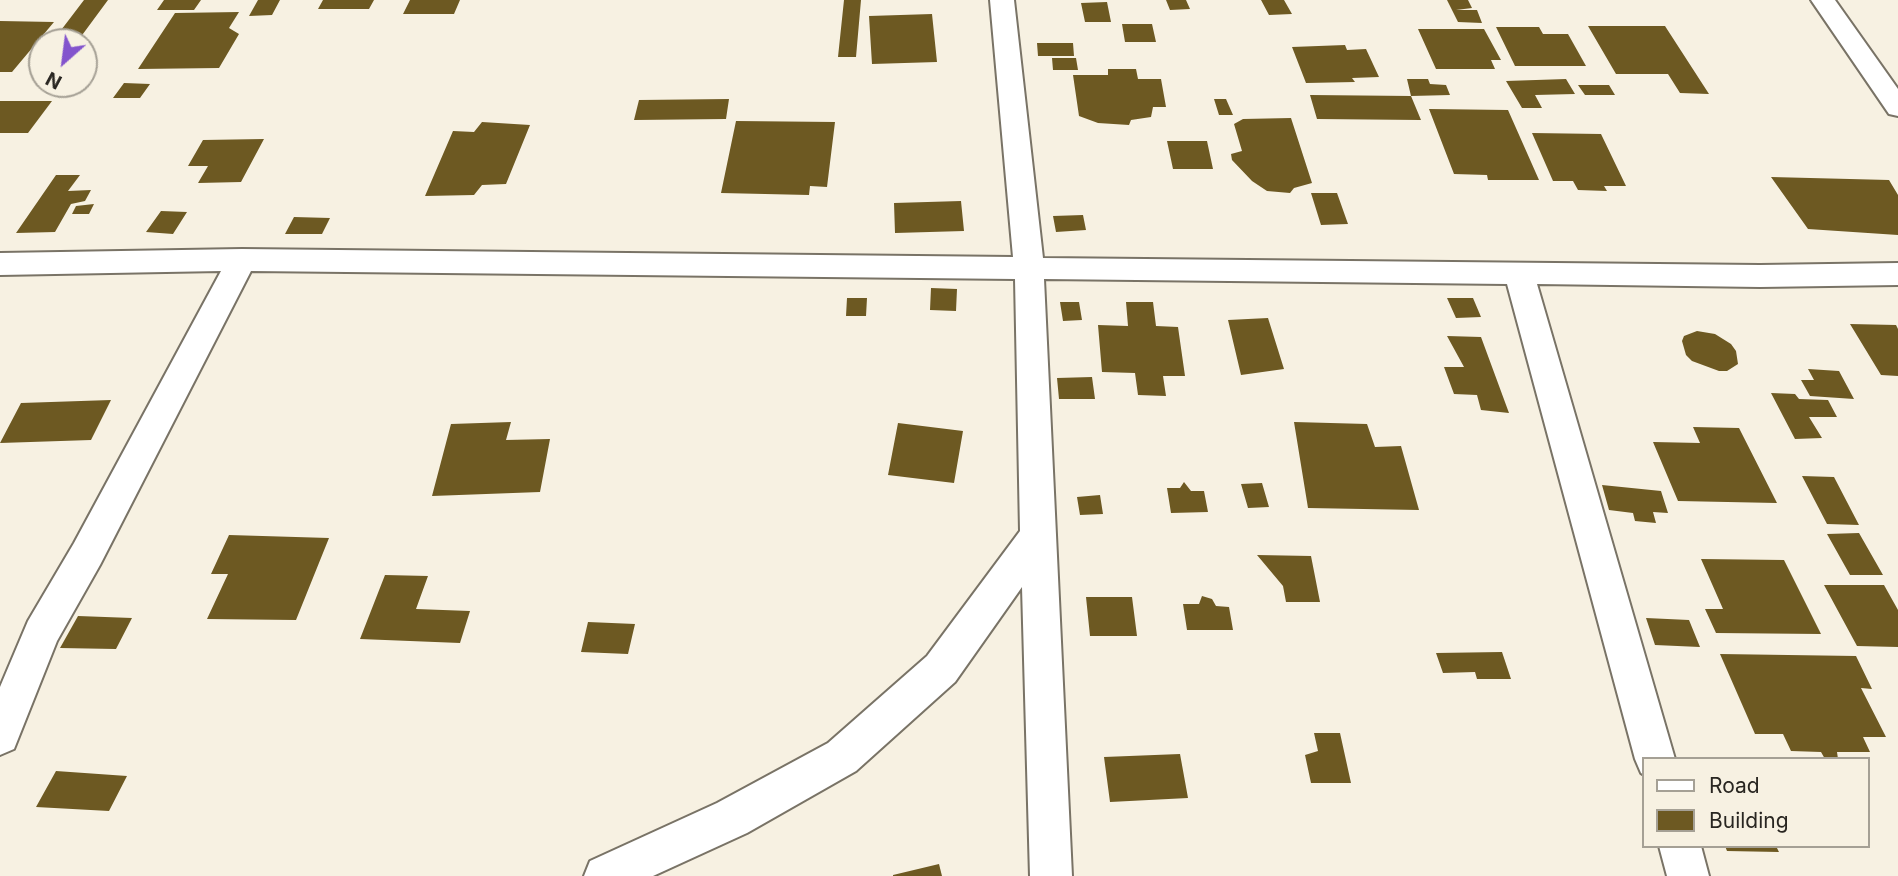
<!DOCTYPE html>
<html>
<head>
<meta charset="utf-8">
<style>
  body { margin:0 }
  #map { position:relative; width:1898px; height:876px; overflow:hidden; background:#f7f1e2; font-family:Inter,sans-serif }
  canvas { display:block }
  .legend { position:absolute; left:1642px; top:757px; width:228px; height:91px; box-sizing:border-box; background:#f7f1e2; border:2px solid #a5a095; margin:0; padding:9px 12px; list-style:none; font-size:21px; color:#292621 }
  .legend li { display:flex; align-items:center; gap:14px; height:35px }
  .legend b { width:35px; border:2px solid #a5a095 }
  .north { position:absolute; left:28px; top:28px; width:70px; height:70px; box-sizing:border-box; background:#f7f1e2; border:2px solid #a5a095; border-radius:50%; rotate:208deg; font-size:19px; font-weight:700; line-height:28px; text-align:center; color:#292621 }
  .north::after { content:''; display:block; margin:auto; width:24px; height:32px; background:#8354cd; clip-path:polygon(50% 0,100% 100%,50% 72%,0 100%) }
</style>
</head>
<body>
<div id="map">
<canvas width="1898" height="876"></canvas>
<ul class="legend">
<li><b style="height:9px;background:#fff"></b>Road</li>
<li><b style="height:19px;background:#6d5922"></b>Building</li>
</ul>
<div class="north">N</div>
</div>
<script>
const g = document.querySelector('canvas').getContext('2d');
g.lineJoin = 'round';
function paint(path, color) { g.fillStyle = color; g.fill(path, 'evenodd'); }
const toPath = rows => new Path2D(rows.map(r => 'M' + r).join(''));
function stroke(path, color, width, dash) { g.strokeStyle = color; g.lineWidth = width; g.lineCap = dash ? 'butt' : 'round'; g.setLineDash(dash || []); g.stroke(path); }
paint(toPath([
  [84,0,108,0,77,42,52,42],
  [164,0,201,0,194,10,157,10],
  [258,0,280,0,272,15,249,16],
  [323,0,374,0,369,9,318,9],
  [410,0,460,0,454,14,403,14],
  [844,0,861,0,856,57,838,57],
  [1166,0,1186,0,1190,9,1170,10],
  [1261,0,1284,0,1292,14,1269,15],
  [1447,0,1468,0,1472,8,1456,10,1477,10,1482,23,1458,22],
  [1107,2,1111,22,1085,22,1081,3],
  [239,12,229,28,239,34,219,68,138,69,175,13],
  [932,14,937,62,872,64,869,16],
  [0,21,54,22,12,72,0,72],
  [1122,24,1152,24,1156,42,1125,42],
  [1588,26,1665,26,1709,94,1680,93,1668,74,1616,74],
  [1496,27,1539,27,1543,34,1568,34,1586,66,1515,66],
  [1418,29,1484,29,1501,60,1491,60,1495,69,1436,69],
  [1037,43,1073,43,1074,56,1038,56],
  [1345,45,1347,50,1366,49,1379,77,1352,78,1355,82,1306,83,1292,47],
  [1052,58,1076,58,1078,70,1053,70],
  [1108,69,1136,69,1138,79,1161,79,1166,107,1153,107,1151,117,1131,120,1129,125,1098,123,1079,116,1073,75,1108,75],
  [1407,79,1428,79,1430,84,1446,85,1450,95,1411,96],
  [1566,79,1575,94,1535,95,1542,108,1522,108,1506,81],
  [124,83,150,84,140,98,113,98],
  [1578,85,1609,85,1615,95,1585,95],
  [1310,95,1411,96,1421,120,1317,119],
  [729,99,726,119,634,120,639,100],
  [1214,99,1226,99,1233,115,1219,115],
  [0,101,52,101,28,133,0,133],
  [1429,109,1508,110,1539,180,1488,180,1487,175,1454,174],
  [1291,118,1312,183,1294,188,1290,193,1267,191,1252,181,1232,160,1231,154,1242,151,1234,124,1243,119],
  [736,121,835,122,827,187,810,186,809,195,721,193],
  [482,122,530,125,506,184,482,185,474,195,425,196,453,131,474,132],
  [1532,133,1601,134,1626,186,1604,186,1607,191,1578,190,1573,181,1553,181],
  [264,139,241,182,198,183,208,166,188,166,203,140],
  [1167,141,1207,141,1213,169,1173,169],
  [56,175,80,175,68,191,91,190,85,201,71,204,55,232,16,233],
  [1771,177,1889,180,1898,195,1898,235,1808,229],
  [1311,193,1337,193,1348,224,1321,225],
  [961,201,964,231,895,233,894,203],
  [94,204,89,214,72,214,76,206],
  [161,211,187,212,173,234,146,232],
  [1083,215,1086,230,1056,232,1053,216],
  [294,217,330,218,322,234,285,234],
  [931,288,957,289,956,311,930,310],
  [847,298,867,298,866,316,846,316],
  [1447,298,1473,298,1481,317,1456,318],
  [1060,302,1079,302,1082,320,1063,321],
  [1126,302,1153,302,1156,326,1178,327,1185,376,1163,376,1166,396,1138,395,1135,373,1102,372,1098,325,1128,326],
  [1268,318,1284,369,1241,375,1228,320],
  [1850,324,1896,325,1898,329,1898,376,1881,375],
  [1697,331,1715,334,1731,344,1736,351,1738,364,1727,371,1719,371,1692,361,1686,355,1682,341,1684,336],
  [1447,336,1481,337,1509,413,1481,410,1477,395,1454,394,1444,367,1464,367],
  [1808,369,1839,371,1854,399,1810,396,1801,380,1814,380],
  [1092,377,1095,399,1059,399,1057,378],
  [1771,393,1795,394,1799,399,1828,400,1837,417,1809,417,1822,438,1795,439],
  [111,400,91,440,0,443,21,403],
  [511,422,506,440,550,439,540,492,432,496,451,424],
  [1294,422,1367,424,1375,447,1401,446,1419,510,1308,508],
  [898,423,963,431,954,483,888,475],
  [1693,427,1739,428,1777,503,1678,501,1653,442,1700,443],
  [1802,476,1834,477,1859,525,1827,524],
  [1184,482,1191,491,1204,491,1208,512,1171,513,1167,488,1180,488],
  [1262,483,1269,507,1248,508,1241,484],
  [1602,485,1661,491,1668,513,1653,512,1656,523,1635,521,1633,513,1609,510],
  [1100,495,1103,514,1080,515,1077,497],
  [1859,533,1883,575,1850,575,1827,534],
  [229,535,329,538,296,620,207,619,228,574,211,574],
  [1257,555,1311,556,1320,602,1286,602,1283,586],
  [1701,559,1784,560,1821,634,1716,633,1705,609,1723,609],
  [385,575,428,576,416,609,470,611,460,643,360,639],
  [1824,585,1884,585,1898,610,1898,647,1857,646],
  [1202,596,1212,599,1216,606,1229,607,1233,630,1187,630,1183,604,1199,604],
  [1086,597,1132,597,1137,636,1090,636],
  [78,616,132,618,116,649,60,648],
  [1646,618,1689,620,1700,647,1655,645],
  [588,622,635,624,628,654,581,652],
  [1502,652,1511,679,1477,679,1475,672,1443,673,1436,653],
  [1720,654,1856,656,1872,689,1861,688,1886,737,1863,737,1870,752,1837,752,1838,759,1825,759,1821,752,1791,751,1783,734,1755,734],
  [1314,733,1340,733,1351,783,1311,783,1305,755,1318,751],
  [1180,754,1188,798,1110,802,1104,757],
  [56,771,127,776,109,811,36,807],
  [1725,846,1776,846,1779,852,1727,851],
  [939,864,942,876,893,876,893,875]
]), '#6d5922');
const minor = toPath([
  [990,0,1014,0,1043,258,1760,265,1898,263,1898,285,1760,287,1537,284,1675,759,1644,759,1644,775,1641,773,1635,759,1507,284,1044,279,1072,876,1030,876,1022,587,955,682,856,771,747,833,653,876,584,876,590,861,717,803,828,743,927,656,1020,531,1015,279,251,271,100,565,57,641,14,749,0,755,0,687,28,621,74,543,221,271,0,275,0,253,242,249,1013,257,990,0],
  [1811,0,1835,0,1898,89,1898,116,1889,114,1811,0],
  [1659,846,1701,846,1709,876,1667,876,1659,846]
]);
stroke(minor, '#797366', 4);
paint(minor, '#fff');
</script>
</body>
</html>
